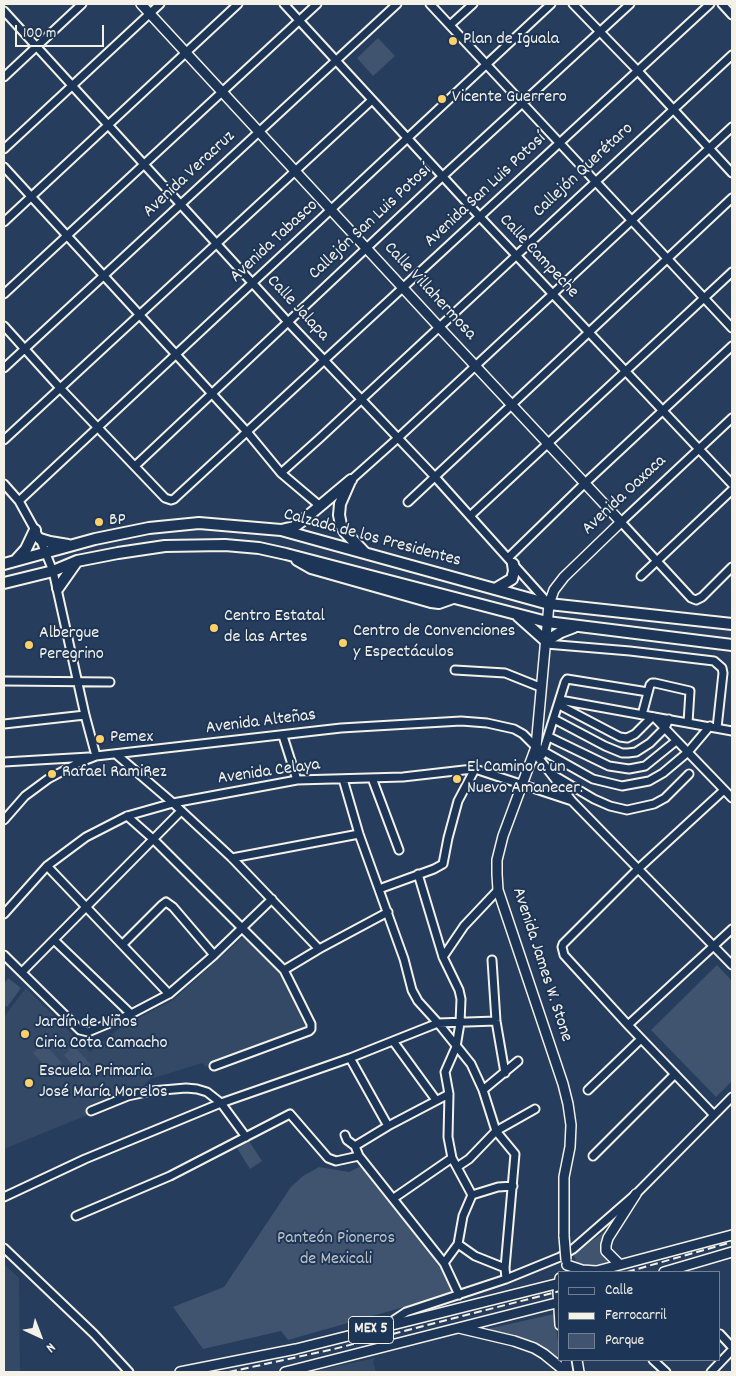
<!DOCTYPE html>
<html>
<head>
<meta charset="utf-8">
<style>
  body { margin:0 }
  #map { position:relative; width:736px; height:1376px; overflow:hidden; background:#263d5d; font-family:Dekko,sans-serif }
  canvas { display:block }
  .frame { position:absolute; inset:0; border:5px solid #f4f1e8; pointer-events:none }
  .legend { position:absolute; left:558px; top:1271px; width:162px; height:90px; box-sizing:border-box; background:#1d3557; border:1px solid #738091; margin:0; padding:6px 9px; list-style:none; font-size:15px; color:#f4f1e8 }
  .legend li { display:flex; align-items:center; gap:10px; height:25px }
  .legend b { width:25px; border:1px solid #738091 }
  .north { position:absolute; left:15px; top:1311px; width:50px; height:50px; -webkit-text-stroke:4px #1d3557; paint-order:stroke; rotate:137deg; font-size:14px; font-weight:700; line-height:20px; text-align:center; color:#f4f1e8 }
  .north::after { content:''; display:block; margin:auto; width:18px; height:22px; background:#f4f1e8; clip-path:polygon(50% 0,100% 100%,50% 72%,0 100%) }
  .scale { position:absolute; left:15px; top:25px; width:89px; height:22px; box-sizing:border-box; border:2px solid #f4f1e8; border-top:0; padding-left:6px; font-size:15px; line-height:18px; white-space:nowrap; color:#f4f1e8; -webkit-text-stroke:4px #1d3557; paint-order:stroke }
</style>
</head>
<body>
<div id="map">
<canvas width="736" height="1376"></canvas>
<div class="frame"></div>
<ul class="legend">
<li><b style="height:6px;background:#1d3557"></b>Calle</li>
<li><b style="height:6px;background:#f4f1e8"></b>Ferrocarril</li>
<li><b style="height:14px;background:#40546f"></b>Parque</li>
</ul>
<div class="north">N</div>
<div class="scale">100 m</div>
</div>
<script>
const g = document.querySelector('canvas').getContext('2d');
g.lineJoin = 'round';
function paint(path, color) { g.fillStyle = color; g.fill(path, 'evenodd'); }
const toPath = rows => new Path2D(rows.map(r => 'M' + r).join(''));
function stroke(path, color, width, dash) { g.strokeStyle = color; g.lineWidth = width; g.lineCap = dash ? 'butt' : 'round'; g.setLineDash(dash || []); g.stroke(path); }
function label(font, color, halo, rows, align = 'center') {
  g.font = font + ' Dekko,sans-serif'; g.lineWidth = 4; g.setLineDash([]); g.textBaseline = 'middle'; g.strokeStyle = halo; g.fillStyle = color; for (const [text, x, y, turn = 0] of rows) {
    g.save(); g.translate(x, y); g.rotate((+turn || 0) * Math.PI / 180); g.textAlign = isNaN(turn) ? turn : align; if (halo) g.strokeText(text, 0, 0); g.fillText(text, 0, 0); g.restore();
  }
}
paint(toPath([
  [243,937,279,972,308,1028,205,1067,203,1063,150,1079,141,1088,87,1109,90,1114,4,1149,4,1017,26,988,90,1052,121,1027,173,1000],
  [4,1264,19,1278,20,1372,4,1372],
  [375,1358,373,1362,376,1372,311,1372]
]), '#334966');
paint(toPath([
  [378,38,395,56,373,76,357,58],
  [717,965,732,981,732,1081,716,1097,651,1030],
  [8,978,21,988,7,1007,4,1005,4,984],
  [44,1043,62,1063,51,1073,33,1053],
  [74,1046,91,1065,81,1074,64,1055],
  [249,1141,262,1161,250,1169,237,1148],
  [361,1166,403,1214,442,1263,455,1290,453,1293,288,1340,281,1331,203,1349,173,1307,224,1287,291,1187,303,1176,319,1167,349,1172],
  [614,1221,606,1236,610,1261,590,1267,578,1265,574,1256,575,1253,604,1232],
  [554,1314,561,1363,530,1342,515,1337,483,1330]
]), '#40546f');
const minor = toPath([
  [284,4,480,217,732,484],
  [430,4,732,328],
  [573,4,638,71,732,173],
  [722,4,732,15],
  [4,11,288,322,435,477,548,603],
  [450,25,473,4],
  [4,77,82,4],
  [4,149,160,4],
  [4,167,248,433,281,473,320,506],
  [4,222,238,4],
  [4,294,317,4],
  [4,326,60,388,165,498,171,500,174,499,710,4],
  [4,368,397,4],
  [732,418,621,522,691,598,696,600,702,597,732,567],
  [4,440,372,100],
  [135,466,443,176,630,4],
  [281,473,320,438,732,55],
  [351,480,398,438,732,127],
  [4,484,19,501,40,539,53,571,85,715,96,756],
  [19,501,551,4],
  [408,502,732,198],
  [470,516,732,272],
  [508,558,585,483,732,346],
  [641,576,732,490],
  [546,644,630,651,714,661,722,668,723,673,717,728],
  [455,670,505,673,540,687],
  [4,681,110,682],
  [560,700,732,731],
  [559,705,620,737,627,738,635,734,652,717],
  [642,715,650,685,652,683,655,683,690,691,688,723],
  [654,717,732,798],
  [554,719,605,746,622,753,628,753,636,752,650,743,665,728,669,719],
  [4,724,85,715],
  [283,736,297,780],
  [549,737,609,766,629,769,645,766,676,741],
  [534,752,572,801,732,965],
  [117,755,173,803,232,858,319,949],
  [542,755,565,682,567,679,648,692],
  [4,762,89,757],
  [555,776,594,799,610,806,627,810,654,804,665,798,689,774],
  [372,778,399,850],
  [343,779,359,834,404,959,412,990,418,1001,438,1023,471,1064,483,1090,496,1131,515,1154,505,1268,506,1279],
  [127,816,153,839,284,970,311,1024,311,1029,309,1031,214,1066],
  [4,820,25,796,48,779,78,763,96,756,341,728,461,721,487,723,514,729,523,734,536,747,593,779,622,786,649,781,663,773,688,752,710,726],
  [232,858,359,834],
  [47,866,169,994],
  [418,874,443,957,459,990,461,999,460,1023,456,1047,445,1072,449,1094,448,1137,452,1158,472,1195],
  [379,889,434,869,443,864,448,838,458,801,475,769],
  [4,914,47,866,86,837,127,816,173,803,297,780,403,777,464,770,475,769,572,801],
  [54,940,131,1014],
  [123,944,162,905,166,902,173,907,214,955],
  [4,955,80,1030,88,1032,131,1014,169,994,214,955,272,899],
  [443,957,464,926,498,890],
  [492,960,496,1021,505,1073],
  [284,970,319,949,388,912],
  [22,972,181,811],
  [628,1025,732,929],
  [393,1041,436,1100],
  [350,1058,388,1126],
  [483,1090,518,1061],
  [588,1090,641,1039],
  [91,1111,128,1096,151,1091,186,1088,197,1089,207,1092,221,1103,246,1137],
  [714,1115,628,1025,564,955,562,947,563,944,638,869,724,790],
  [345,1135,347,1140,355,1146,359,1156,444,1263,459,1295],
  [355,1146,388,1126,449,1094],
  [593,1156,675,1074],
  [457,1167,469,1159,496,1131,535,1109],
  [4,1197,85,1159,221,1103,350,1058,438,1023,496,1021],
  [394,1198,452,1158],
  [76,1216,170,1176,290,1114,328,1158,336,1161,359,1156],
  [458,1244,475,1256,505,1268],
  [4,1248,94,1334,129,1372],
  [444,1263,458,1244,463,1216,472,1195,498,1187,513,1186],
  [385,1326,406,1312,506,1279,560,1257,573,1249,636,1194,732,1097],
  [720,1334,732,1347],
  [653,1360,666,1372],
  [711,1372,732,1350]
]);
const major = toPath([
  [141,4,439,327,621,522,564,577,554,590,549,604,536,747,503,836,497,860,497,874,498,890,563,1084,568,1104,571,1125,570,1147,564,1177,564,1236],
  [619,1264,606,1251,606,1245,608,1238,636,1194],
  [567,1265,582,1270,596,1271],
  [593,1272,732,1235],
  [664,1272,732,1252],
  [560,1278,558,1292,560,1325],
  [459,1328,514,1341,534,1348,544,1354,566,1372],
  [566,1360,568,1372],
  [577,1360,579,1372],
  [180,1372,296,1349,560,1283],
  [285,1372,560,1302]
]);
const highway = toPath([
  [350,481,340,504,339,515,341,525,345,532,365,553],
  [281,530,294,527,302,521,351,480],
  [40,539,50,542,68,545],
  [16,560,26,549,35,530],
  [297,560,311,568,431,602,439,603,453,598],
  [4,564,95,539,149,528,199,523,281,530,549,604,732,624],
  [4,583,53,571,77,561,118,553,165,546,225,545,259,548,286,554,547,622,732,645],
  [58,588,77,561],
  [495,589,512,579,514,571,513,564],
  [518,616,546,641,561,632,574,627]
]);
stroke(minor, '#f4f1e8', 11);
stroke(major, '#f4f1e8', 12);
stroke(highway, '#f4f1e8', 14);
stroke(minor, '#1d3557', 7);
stroke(major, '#1d3557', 9);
stroke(highway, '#1d3557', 10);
stroke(toPath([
  [627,1272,732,1242],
  [229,1372,334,1349,560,1291]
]), '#f4f1e8', 2, [8, 4]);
const majorBridge = toPath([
  [564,1236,566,1260]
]);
stroke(majorBridge, '#f4f1e8', 12, []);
stroke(majorBridge, '#1d3557', 9);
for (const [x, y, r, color] of [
  [453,41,5,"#ffd166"],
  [442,99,5,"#ffd166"],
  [99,522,5,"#ffd166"],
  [214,628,5,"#ffd166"],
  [343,643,5,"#ffd166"],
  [29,645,5,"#ffd166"],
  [100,739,5,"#ffd166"],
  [52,774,5,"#ffd166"],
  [457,779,5,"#ffd166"],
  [25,1034,5,"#ffd166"],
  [29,1083,5,"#ffd166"]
]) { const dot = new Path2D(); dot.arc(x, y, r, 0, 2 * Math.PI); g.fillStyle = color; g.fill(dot); stroke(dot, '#1d3557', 2); }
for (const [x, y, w] of [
  [371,1330,45]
]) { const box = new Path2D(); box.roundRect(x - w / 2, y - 13.5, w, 27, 4); g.fillStyle = '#1d3557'; g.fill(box); stroke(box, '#f4f1e8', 1); }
label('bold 16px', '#f4f1e8', null, [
  ["MEX 5",371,1330]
]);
label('18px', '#f4f1e8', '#1d3557', [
  ["Plan de Iguala",463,41],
  ["Vicente Guerrero",452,99],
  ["BP",109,522],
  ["Centro Estatal",224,618],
  ["de las Artes",224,639],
  ["Centro de Convenciones",353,633],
  ["y Espectáculos",353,654],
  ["Albergue",39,635],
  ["Peregrino",39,656],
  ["Pemex",110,739],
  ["El Camino a un",467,769],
  ["Nuevo Amanecer.",467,790],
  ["Rafael RamiRez",62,774],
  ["Jardín de Niños",35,1024],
  ["Ciria Cota Camacho",35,1045],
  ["Escuela Primaria",39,1073],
  ["José María Morelos",39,1094]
], 'left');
label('18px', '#f4f1e8', '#1d3557', [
  ["Callejón Querétaro",584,171,-43],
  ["Avenida Veracruz",190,175,-43],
  ["Avenida San Luis Potosí",486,191,-43],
  ["Callejón San Luis Potosí",371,223,-43],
  ["Avenida Tabasco",275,242,-43],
  ["Calle Campeche",538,257,47],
  ["Calle Villahermosa",429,292,47],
  ["Calle Jalapa",297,309,47],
  ["Avenida Oaxaca",625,496,-43],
  ["Calzada de los Presidentes",372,539,15],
  ["Avenida Alteñas",261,723,-7],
  ["Avenida Celaya",269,773,-8],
  ["Avenida James W. Stone",541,965,72]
]);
label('18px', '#bec2c4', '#1d3557', [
  ["Panteón Pioneros",336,1240],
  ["de Mexicali",336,1261]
]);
</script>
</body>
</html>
